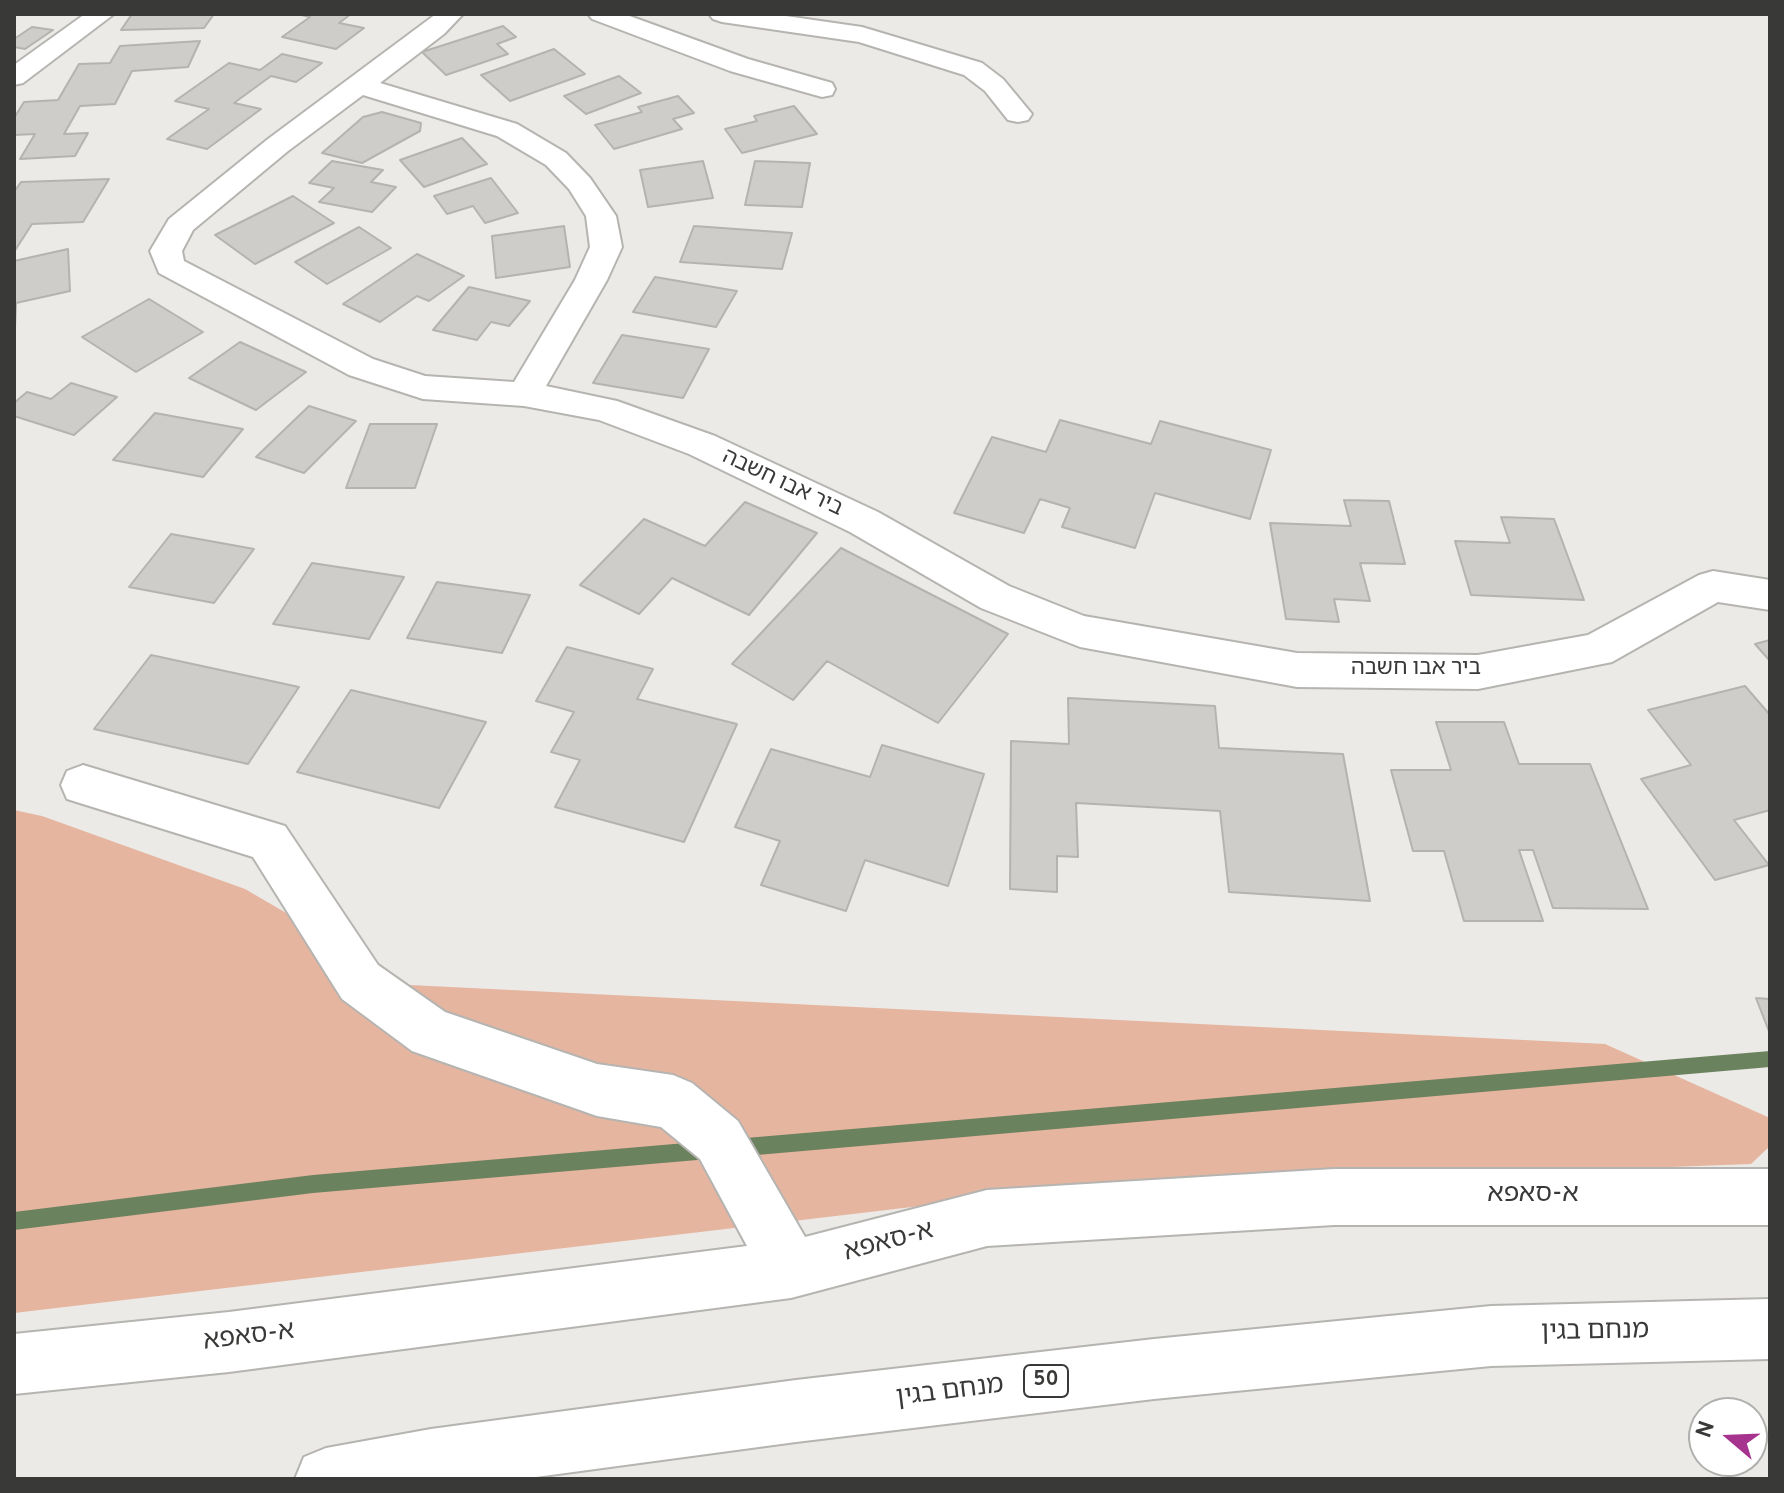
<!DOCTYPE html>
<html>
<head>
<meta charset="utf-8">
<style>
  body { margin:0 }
  #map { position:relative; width:1784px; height:1493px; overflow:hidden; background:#ebeae6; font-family:Overpass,sans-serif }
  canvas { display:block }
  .frame { position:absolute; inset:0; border:16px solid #393938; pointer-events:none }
  .north { position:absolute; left:1688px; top:1397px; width:80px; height:80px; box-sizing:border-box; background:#fff; border:2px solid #b0b0af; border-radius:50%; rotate:289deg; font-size:22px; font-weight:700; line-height:32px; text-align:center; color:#393938 }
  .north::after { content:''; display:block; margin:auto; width:28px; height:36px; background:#a6338d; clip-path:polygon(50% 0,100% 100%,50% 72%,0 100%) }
</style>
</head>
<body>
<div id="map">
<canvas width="1784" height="1493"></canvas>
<div class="frame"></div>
<div class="north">N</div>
</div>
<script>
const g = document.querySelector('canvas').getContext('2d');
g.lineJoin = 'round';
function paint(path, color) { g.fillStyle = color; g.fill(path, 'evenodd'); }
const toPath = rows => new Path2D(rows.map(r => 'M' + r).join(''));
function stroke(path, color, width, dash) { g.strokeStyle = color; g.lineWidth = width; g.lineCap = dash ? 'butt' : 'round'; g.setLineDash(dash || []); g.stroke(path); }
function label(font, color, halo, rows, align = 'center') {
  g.font = font + ' Overpass,"Noto Sans Hebrew",sans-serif'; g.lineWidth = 6; g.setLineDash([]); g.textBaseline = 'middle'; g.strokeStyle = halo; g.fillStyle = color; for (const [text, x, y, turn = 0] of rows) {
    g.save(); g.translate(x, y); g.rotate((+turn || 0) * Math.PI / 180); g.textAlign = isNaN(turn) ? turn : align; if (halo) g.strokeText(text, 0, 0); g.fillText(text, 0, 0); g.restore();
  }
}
paint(toPath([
  [14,810,42,816,245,889,410,985,1605,1044,1770,1118,1770,1146,1751,1164,1056,1190,14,1313]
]), '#e6b5a0');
paint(toPath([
  [1770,1051,1770,1067,734,1157,728,1154,725,1148,728,1142,734,1139,1770,1051],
  [709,1141,715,1144,718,1150,715,1156,709,1159,313,1193,14,1230,14,1212,313,1175,709,1141]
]), '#6b825f');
const building = toPath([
  [132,14,226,14,214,14,204,28,121,30,132,14],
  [297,14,351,14,339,23,364,28,336,49,282,37,310,17,297,14],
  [503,26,516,37,497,44,508,54,446,75,422,52,503,26],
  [32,27,53,30,25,49,14,47,14,39,32,27],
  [200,41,188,67,132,71,115,104,80,106,64,134,88,133,75,156,20,159,35,134,14,135,14,118,24,102,58,100,79,64,110,63,120,46,200,41],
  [554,49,585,74,510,101,481,75,554,49],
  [282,54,322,63,296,82,271,76,234,103,261,109,207,149,167,139,209,109,175,101,229,63,260,70,282,54],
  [619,76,641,93,586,114,564,96,619,76],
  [678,96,694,113,673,119,682,129,614,149,595,125,642,112,638,107,678,96],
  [794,106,817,134,742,153,725,129,757,121,754,116,794,106],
  [382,112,421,123,420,131,362,163,322,153,363,117,382,112],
  [462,138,487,164,424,187,400,160,462,138],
  [332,161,383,170,371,182,396,187,372,212,319,202,334,188,309,183,332,161],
  [703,161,713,198,648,207,640,170,703,161],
  [755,161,810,163,802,207,745,205,755,161],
  [491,178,518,213,485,223,473,206,447,214,434,196,491,178],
  [109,179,83,222,32,224,14,252,14,192,21,182,109,179],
  [293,196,334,223,255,264,215,235,293,196],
  [564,226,570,267,496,278,492,236,564,226],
  [694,226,792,233,782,269,680,262,694,226],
  [359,227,391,248,327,284,295,262,359,227],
  [68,249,70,291,16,303,14,353,14,261,68,249],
  [417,254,464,276,429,301,417,296,380,322,343,304,417,254],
  [655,277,737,291,716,327,633,312,655,277],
  [469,287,530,301,509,326,491,322,477,340,433,330,469,287],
  [149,299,203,332,136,372,82,337,149,299],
  [622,335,709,349,683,398,593,383,622,335],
  [240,342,306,372,256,410,189,378,240,342],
  [71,383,117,397,74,435,14,416,14,403,27,392,51,399,71,383],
  [309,406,356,421,304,473,256,457,309,406],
  [155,413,243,429,203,477,113,460,155,413],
  [1060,420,1151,444,1160,421,1271,450,1250,519,1155,493,1135,548,1062,527,1070,508,1040,499,1024,533,954,513,992,437,1046,452,1060,420],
  [370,424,437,424,415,488,346,488,370,424],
  [1344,500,1389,501,1405,564,1360,563,1370,601,1334,599,1339,622,1286,619,1270,523,1351,526,1344,500],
  [745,502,817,533,749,615,672,578,639,614,580,585,644,519,705,546,745,502],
  [1501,517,1554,519,1584,600,1471,595,1455,541,1510,543,1501,517],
  [171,534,254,549,214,603,129,587,171,534],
  [841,548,1008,634,938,723,827,661,793,700,732,664,841,548],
  [312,563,404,577,369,639,273,624,312,563],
  [437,582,530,595,502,653,407,638,437,582],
  [1770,640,1770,661,1755,644,1770,640],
  [567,647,653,669,637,699,737,724,684,842,555,807,580,760,551,752,574,712,536,701,567,647],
  [151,655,299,687,248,764,94,729,151,655],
  [1745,686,1770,715,1770,810,1734,820,1769,865,1715,880,1641,779,1691,765,1648,710,1745,686],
  [351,690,486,722,439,808,297,772,351,690],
  [1068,698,1215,706,1219,748,1343,754,1370,901,1229,892,1220,811,1076,803,1078,857,1057,856,1057,892,1010,889,1011,741,1069,744,1068,698],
  [1436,722,1504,722,1519,764,1590,764,1648,909,1553,908,1533,850,1519,850,1543,921,1464,921,1444,851,1413,851,1391,770,1451,770,1436,722],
  [882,745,984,774,948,886,865,860,846,911,761,885,780,841,735,827,771,749,870,777,882,745],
  [1756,998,1770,999,1770,1034,1756,998]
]);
paint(building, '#cfcdca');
stroke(building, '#b5b3b0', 2);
const minor = toPath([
  [85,14,114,14,23,83,14,85,14,65,85,14],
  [436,14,463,14,444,34,380,83,517,124,566,153,590,178,616,216,622,247,607,280,546,386,617,401,715,436,878,512,1009,586,1084,616,1297,653,1478,655,1588,635,1699,575,1713,571,1770,580,1770,610,1718,602,1612,662,1478,689,1297,687,1080,647,981,608,850,532,689,454,599,420,524,406,423,399,349,375,159,273,150,251,169,219,268,139,436,14],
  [363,95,497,136,546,165,569,189,586,216,590,247,575,280,514,382,425,376,373,359,184,261,182,251,193,230,288,151,363,95],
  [588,14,624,14,748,59,832,83,835,89,832,95,822,97,730,71,592,19,588,14],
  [709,14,772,14,862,27,982,63,1003,79,1032,114,1028,120,1018,122,1008,120,985,91,964,75,859,42,722,22,713,19,709,14],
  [83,765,285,826,378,965,445,1012,597,1064,673,1075,692,1083,738,1121,805,1237,987,1190,1334,1169,1770,1169,1770,1225,1334,1225,987,1246,791,1298,229,1372,14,1394,14,1334,229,1312,747,1246,700,1159,661,1127,597,1116,412,1051,342,999,253,857,67,799,61,785,67,771,83,765]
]);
const highway = toPath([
  [1770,1299,1770,1359,1491,1366,1154,1399,796,1442,521,1479,295,1479,304,1457,326,1448,431,1429,796,1380,1154,1339,1491,1306,1770,1299]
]);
stroke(minor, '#b5b4b1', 4);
stroke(highway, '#b5b4b1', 4);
paint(minor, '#fff');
paint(highway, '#fff');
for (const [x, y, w] of [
  [1046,1381,44]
]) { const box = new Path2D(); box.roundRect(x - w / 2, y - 16, w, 32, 6); g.fillStyle = '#fff'; g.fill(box); stroke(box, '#393938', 2); }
label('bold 20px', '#393938', null, [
  ["50",1046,1381]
]);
label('22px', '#393938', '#fff', [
  ["ביר אבו חשבה",782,484,25],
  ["ביר אבו חשבה",1416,670]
]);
label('26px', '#393938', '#fff', [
  ["א-סאפא",1533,1196],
  ["א-סאפא",889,1243,-15],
  ["מנחם בגין",1595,1333,-1],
  ["א-סאפא",249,1338,-7],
  ["מנחם בגין",950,1393,-7]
]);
</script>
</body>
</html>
